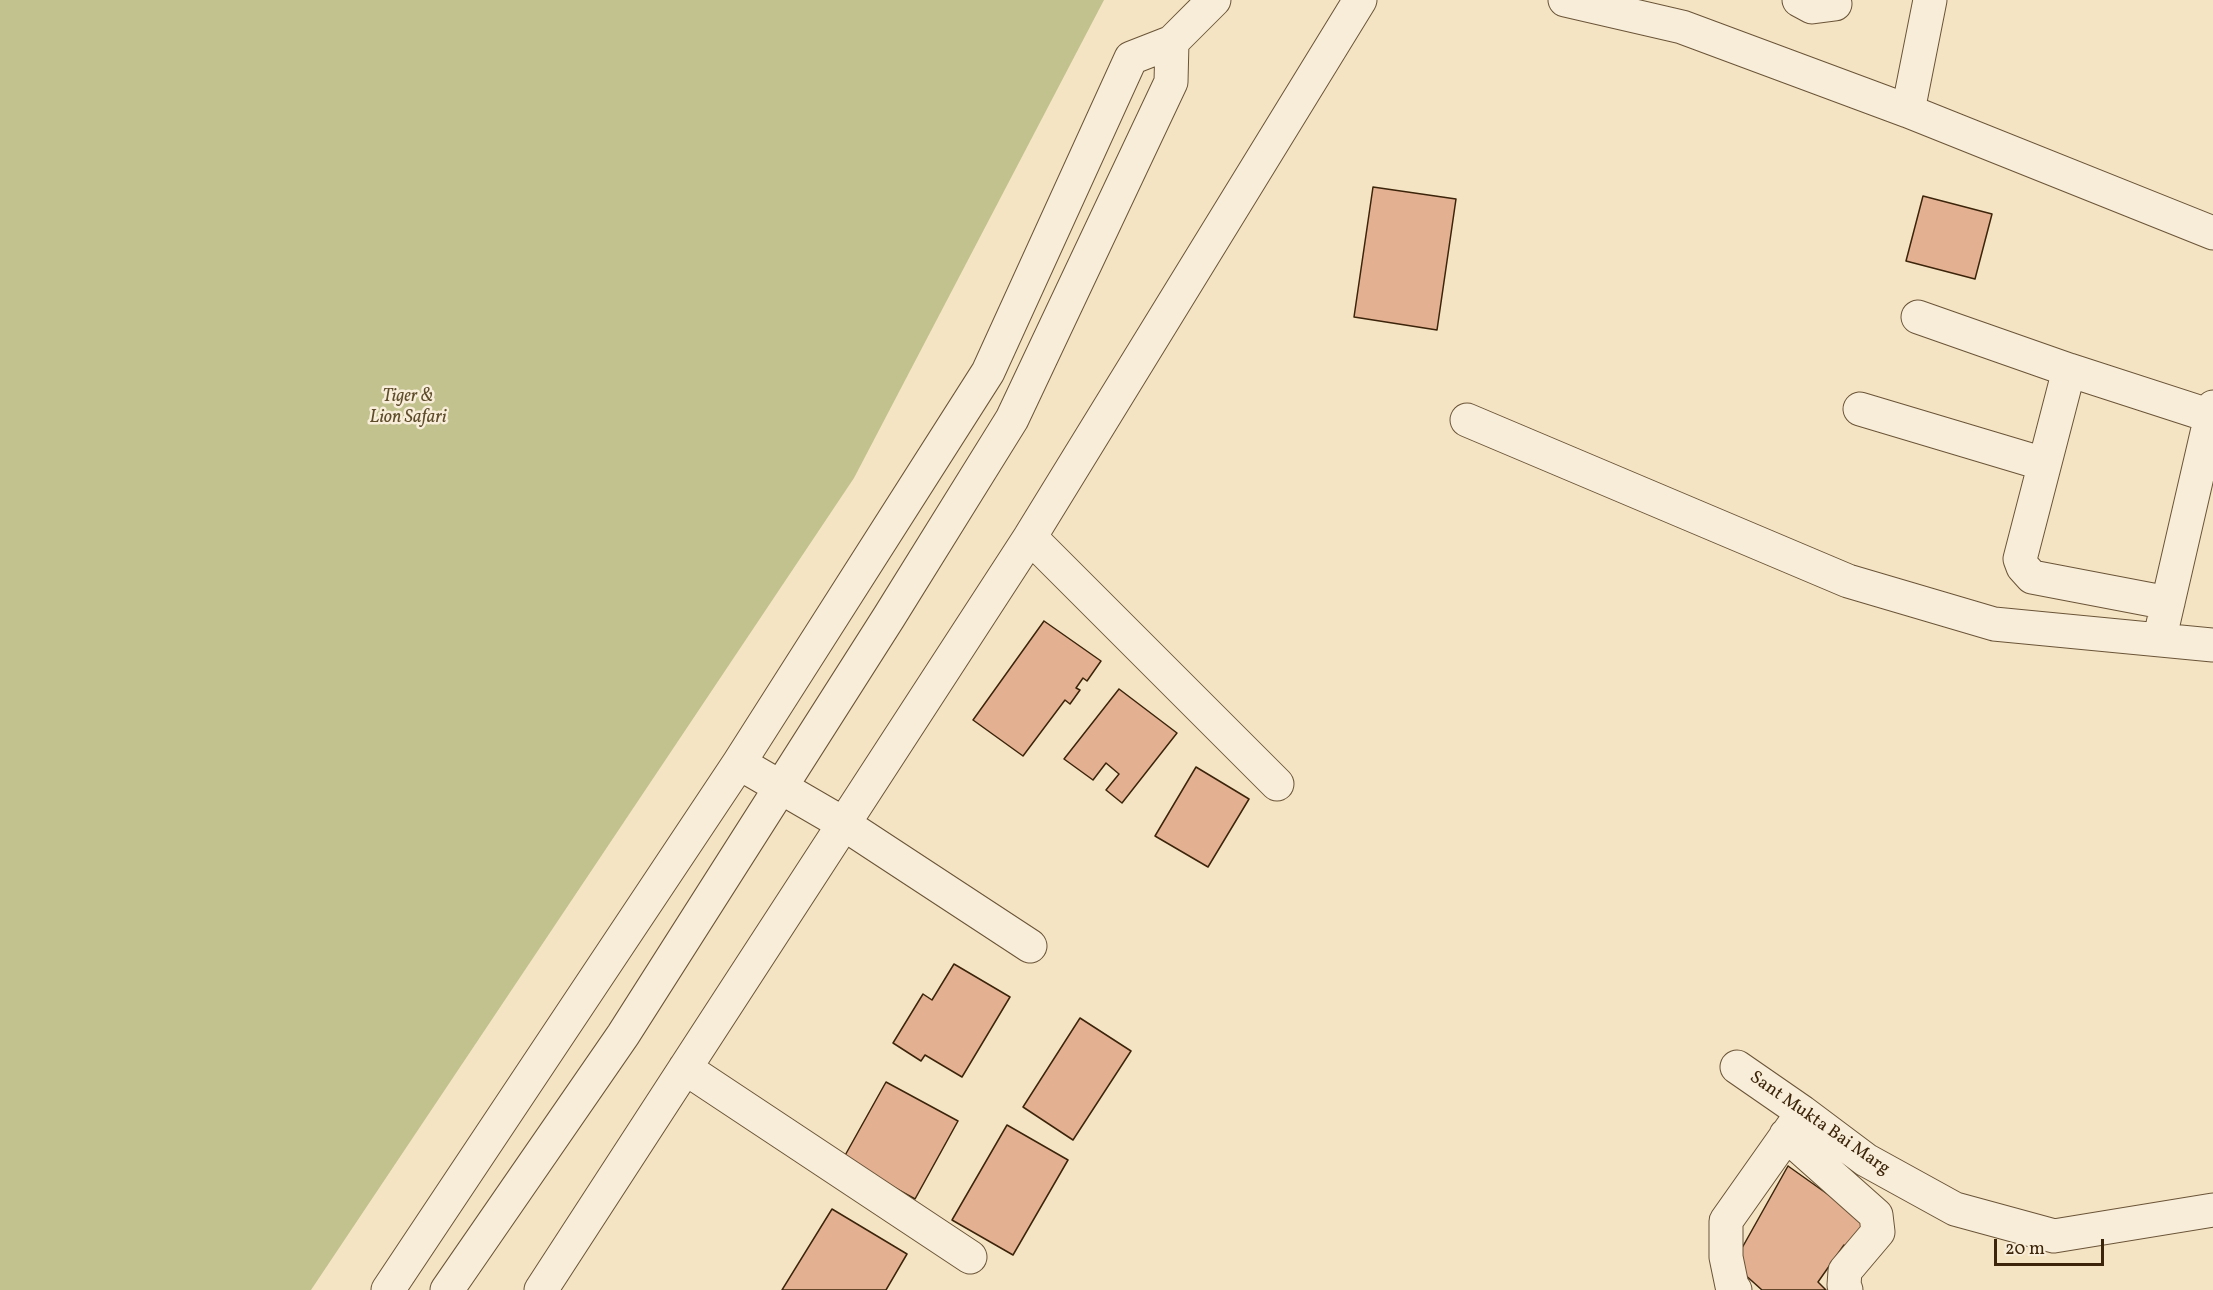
<!DOCTYPE html>
<html>
<head>
<meta charset="utf-8">
<style>
  body { margin:0 }
  #map { position:relative; width:2213px; height:1290px; overflow:hidden; background:#f5e4c3; font-family:Vollkorn,serif }
  canvas { display:block }
  .scale { position:absolute; left:1994px; top:1239px; width:110px; height:27px; box-sizing:border-box; border:3px solid #3c240a; border-top:0; padding-left:8px; font-size:18px; line-height:21px; white-space:nowrap; color:#3c240a; -webkit-text-stroke:4px #f8edd8; paint-order:stroke }
</style>
</head>
<body>
<div id="map">
<canvas width="2213" height="1290"></canvas>
<div class="scale">20 m</div>
</div>
<script>
const g = document.querySelector('canvas').getContext('2d');
g.lineJoin = 'round';
function paint(path, color) { g.fillStyle = color; g.fill(path, 'evenodd'); }
const toPath = rows => new Path2D(rows.map(r => 'M' + r).join(''));
function stroke(path, color, width, dash) { g.strokeStyle = color; g.lineWidth = width; g.lineCap = dash ? 'butt' : 'round'; g.setLineDash(dash || []); g.stroke(path); }
function label(font, color, halo, rows, align = 'center') {
  g.font = font + ' Vollkorn,serif'; g.lineWidth = 5; g.setLineDash([]); g.textBaseline = 'middle'; g.strokeStyle = halo; g.fillStyle = color; for (const [text, x, y, turn = 0] of rows) {
    g.save(); g.translate(x, y); g.rotate((+turn || 0) * Math.PI / 180); g.textAlign = isNaN(turn) ? turn : align; if (halo) g.strokeText(text, 0, 0); g.fillText(text, 0, 0); g.restore();
  }
}
paint(toPath([
  [0,0,1104,0,854,478,311,1290,0,1290]
]), '#c2c28f');
const building = toPath([
  [1373,187,1456,199,1437,330,1354,317,1373,187],
  [1923,196,1992,214,1975,279,1906,261,1923,196],
  [1044,621,1101,661,1087,681,1083,678,1076,688,1080,690,1070,704,1065,700,1023,756,973,720,1044,621],
  [1119,689,1177,733,1122,803,1106,790,1119,774,1106,763,1093,780,1064,759,1119,689],
  [1196,767,1249,799,1208,867,1155,836,1196,767],
  [954,964,1010,997,962,1077,925,1055,921,1061,893,1043,923,994,932,1000,954,964],
  [1080,1018,1131,1051,1073,1140,1023,1107,1080,1018],
  [886,1082,958,1121,915,1199,843,1159,886,1082],
  [1007,1125,1068,1160,1013,1255,952,1220,1007,1125],
  [1788,1166,1871,1225,1853,1252,1844,1245,1818,1282,1826,1290,1762,1290,1733,1264,1788,1166],
  [832,1209,907,1254,886,1290,782,1290,832,1209]
]);
paint(building, '#e3b092');
stroke(building, '#3c240a', 1.5);
const minor = toPath([
  [1565,0,1682,27,1908,111,2213,233],
  [1799,0,1812,7,1835,4],
  [1908,111,1930,0],
  [1918,317,2069,370],
  [1860,409,2044,464],
  [1467,420,1848,581,1994,624,2213,645],
  [1030,537,1277,784],
  [2168,603,2032,577,2023,567,2020,559,2069,370,2211,416],
  [2163,624,2213,407],
  [739,763,844,824,1030,946],
  [1737,1067,1802,1112,1866,1160,1955,1209,2054,1236,2213,1210],
  [685,1068,970,1257],
  [1786,1135,1876,1215,1878,1232,1845,1271,1844,1285,1846,1290],
  [388,1290,739,763,988,372,1131,58,1172,42,1214,0],
  [447,1290,623,1035,889,617,1012,419,1171,82,1172,42],
  [541,1290,1030,537,1360,0],
  [1735,1290,1732,1286,1726,1257,1726,1221,1798,1119]
]);
stroke(minor, '#6a5438', 35);
stroke(minor, '#f8edd8', 33);
label('italic 18px', '#5e4c2b', '#f8edd8', [
  ["Tiger &",408,398],
  ["Lion Safari",408,419]
]);
label('18px', '#3c240a', '#f8edd8', [
  ["Sant Mukta Bai Marg",1819,1124,35]
]);
</script>
</body>
</html>
